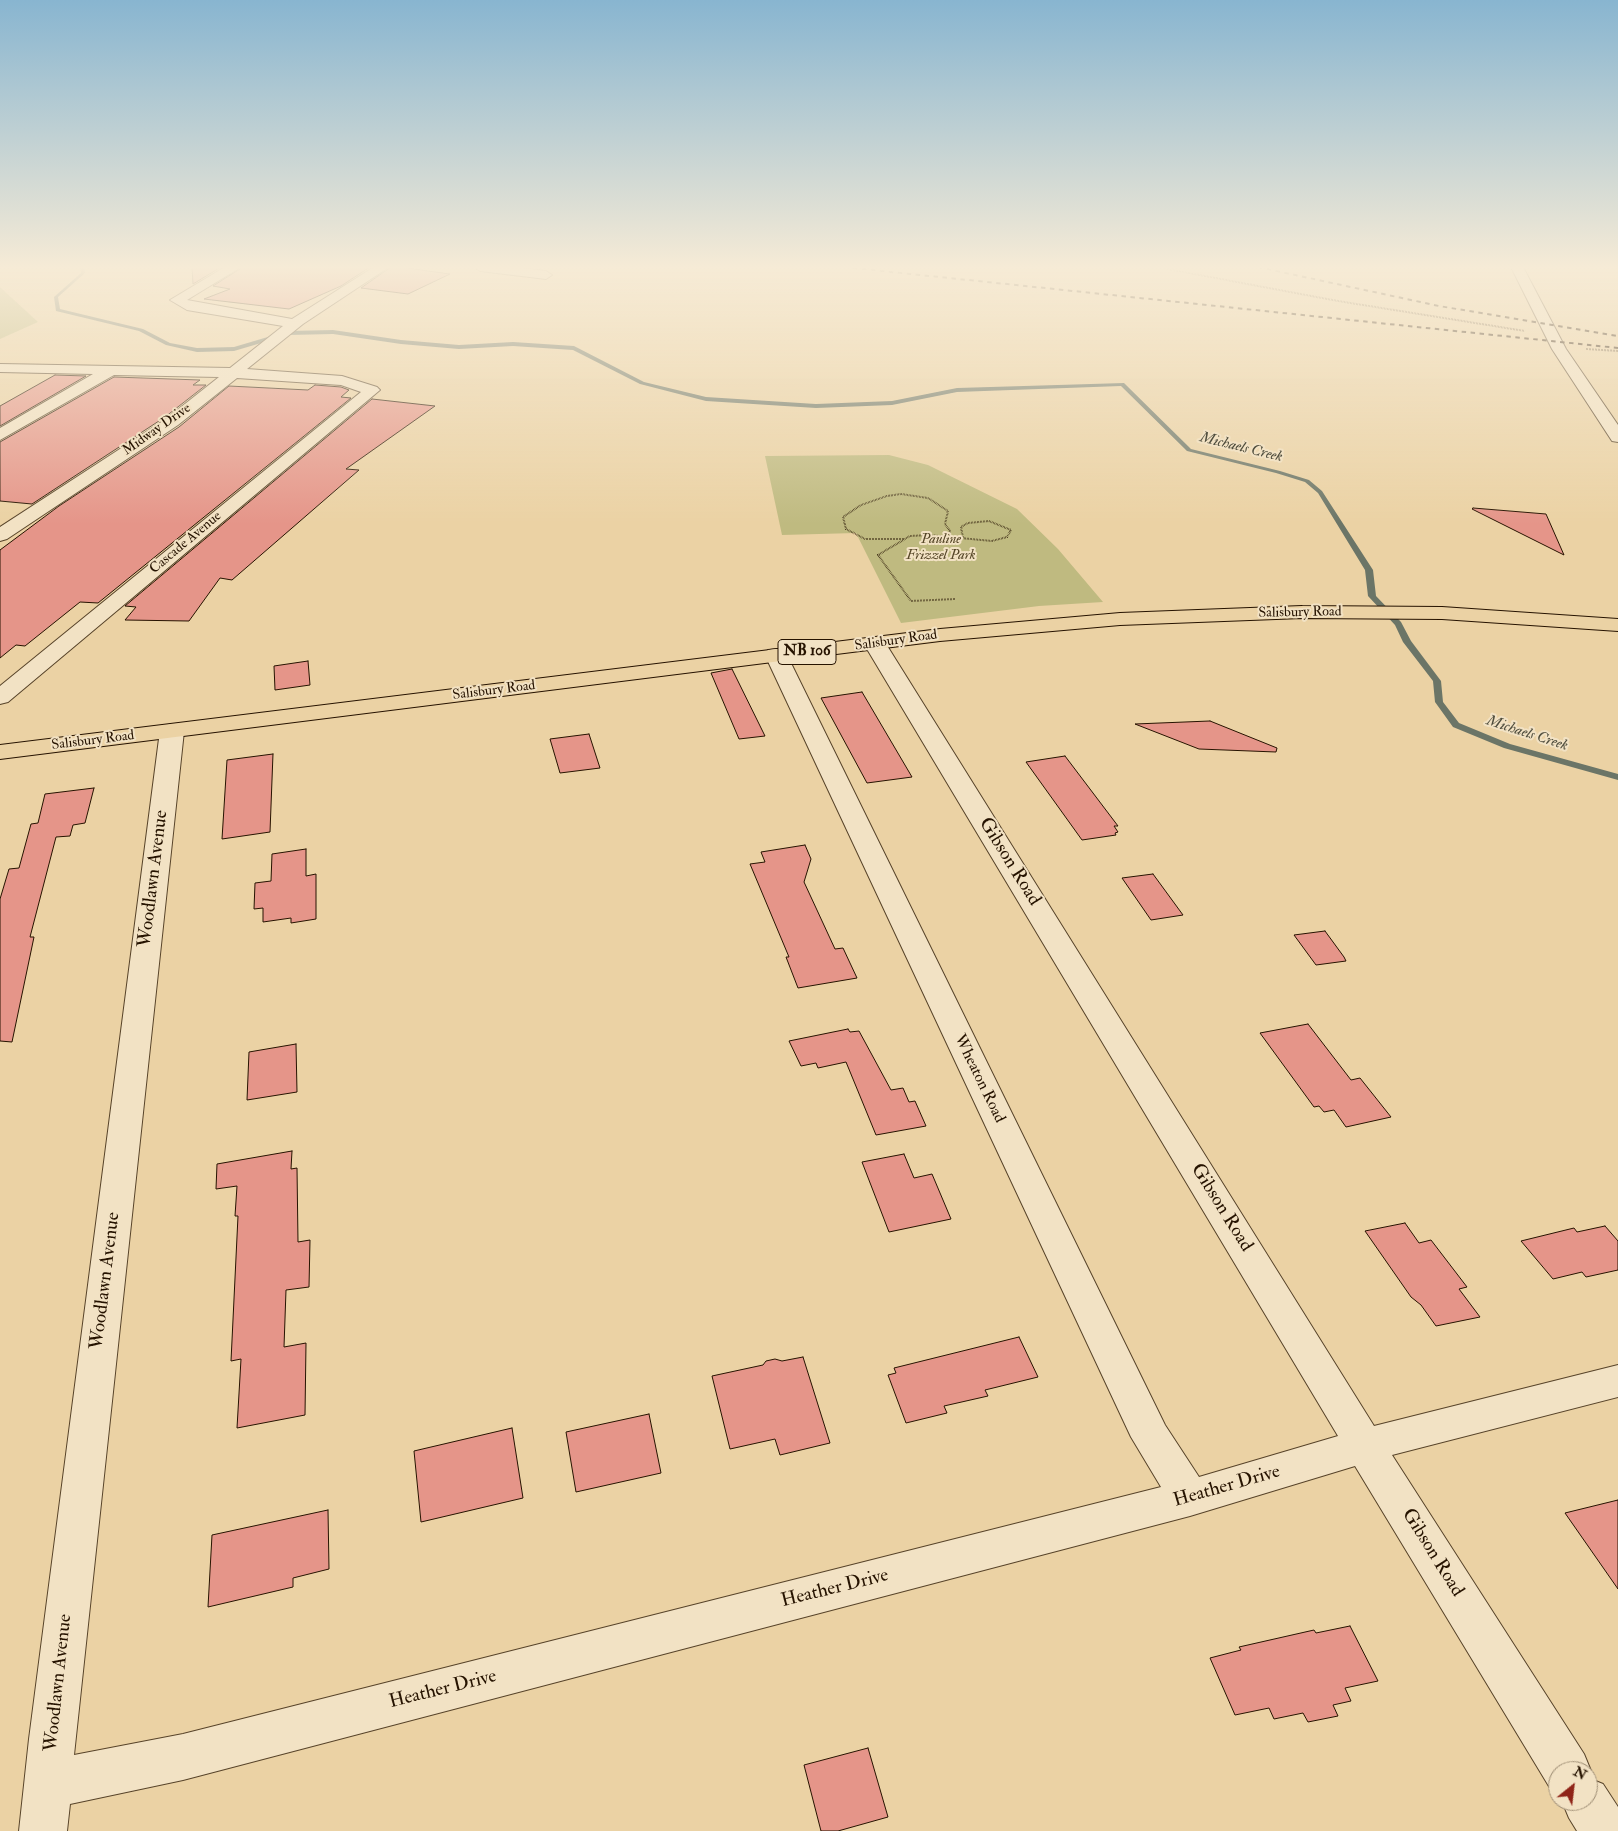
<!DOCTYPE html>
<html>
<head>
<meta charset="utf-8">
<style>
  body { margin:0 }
  #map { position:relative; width:1618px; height:1831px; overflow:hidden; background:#ebd2a4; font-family:"IM FELL Double Pica",serif }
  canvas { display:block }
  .north { position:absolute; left:1548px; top:1761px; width:50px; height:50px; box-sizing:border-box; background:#f2e2c4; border:1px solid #a08f76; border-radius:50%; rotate:29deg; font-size:14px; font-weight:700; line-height:20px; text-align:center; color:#261300 }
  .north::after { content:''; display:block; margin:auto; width:18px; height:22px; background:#8f2418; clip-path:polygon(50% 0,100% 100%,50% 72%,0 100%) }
</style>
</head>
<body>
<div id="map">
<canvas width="1618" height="1831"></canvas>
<div class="north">N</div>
</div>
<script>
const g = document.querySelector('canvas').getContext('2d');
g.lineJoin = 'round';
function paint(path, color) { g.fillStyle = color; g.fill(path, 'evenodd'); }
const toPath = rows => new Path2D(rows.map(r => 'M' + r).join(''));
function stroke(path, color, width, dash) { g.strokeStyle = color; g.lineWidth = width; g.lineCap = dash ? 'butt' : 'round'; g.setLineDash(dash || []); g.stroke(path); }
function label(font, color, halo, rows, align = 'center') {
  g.font = font + ' "IM FELL Double Pica",serif'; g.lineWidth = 4; g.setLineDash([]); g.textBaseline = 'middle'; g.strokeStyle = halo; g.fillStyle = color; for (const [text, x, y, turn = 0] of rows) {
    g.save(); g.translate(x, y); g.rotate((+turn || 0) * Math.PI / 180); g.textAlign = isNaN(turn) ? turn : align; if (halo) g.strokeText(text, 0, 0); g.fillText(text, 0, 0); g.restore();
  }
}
paint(toPath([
  [0,287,38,322,0,339],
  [889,455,928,465,1017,509,1058,549,1103,602,1039,606,901,623,856,533,782,535,765,456]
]), '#bfba80');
paint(toPath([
  [80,267,84,267,85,273,58,297,60,309,143,329,170,343,197,348,234,347,288,331,333,330,401,340,459,345,513,342,574,346,644,382,706,397,816,404,892,401,957,388,1124,383,1191,449,1280,471,1309,480,1322,491,1373,570,1376,596,1401,622,1411,641,1441,681,1443,702,1459,723,1510,744,1618,774,1618,780,1504,748,1453,727,1435,702,1433,681,1403,642,1395,625,1368,596,1365,570,1318,493,1305,482,1276,473,1187,451,1121,386,957,392,892,405,816,408,706,401,640,384,573,350,513,346,459,349,401,344,333,334,288,335,234,351,197,352,166,345,139,331,56,311,54,297,81,273,80,267]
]), '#6b7567');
const building = toPath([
  [192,267,221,267,193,284,192,267],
  [243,267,370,267,341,286,289,309,204,299,230,289,213,286,243,267],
  [391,267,400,267,450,274,408,294,361,288,391,267],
  [55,375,86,376,0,426,0,406,55,375],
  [114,377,200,380,193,385,206,385,165,417,32,504,0,501,0,442,114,377],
  [315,385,341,387,349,390,341,397,351,398,98,603,80,602,25,646,16,645,0,658,0,550,59,506,179,427,229,386,308,390,315,385],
  [372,399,435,406,346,469,359,470,232,580,220,578,189,621,125,620,136,607,125,606,372,399],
  [1473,508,1546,514,1564,555,1472,509,1473,508],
  [308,661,310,685,275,690,274,666,308,661],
  [732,669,765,736,739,739,711,673,732,669],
  [862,692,912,777,867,783,821,698,862,692],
  [1210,721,1277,748,1276,752,1199,749,1135,724,1210,721],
  [589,734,600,768,560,773,550,739,589,734],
  [273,754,270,832,222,839,227,760,273,754],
  [1065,756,1118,826,1114,826,1118,832,1115,833,1116,835,1082,840,1026,762,1065,756],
  [94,788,85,823,73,825,70,836,56,837,30,937,34,937,12,1042,0,1041,0,899,9,869,19,868,31,824,38,823,45,794,94,788],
  [805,845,811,859,804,882,835,949,843,948,857,978,798,988,786,957,789,957,750,864,765,862,761,852,805,845],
  [306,849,306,876,316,874,316,919,291,923,291,918,263,922,263,908,254,909,255,883,271,881,272,854,306,849],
  [1153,874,1183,915,1151,920,1122,878,1153,874],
  [1325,931,1344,957,1346,961,1316,965,1294,935,1325,931],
  [1308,1024,1351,1080,1360,1078,1391,1117,1346,1127,1334,1110,1324,1112,1319,1106,1314,1107,1260,1033,1308,1024],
  [848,1029,850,1032,859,1031,891,1090,903,1088,909,1102,915,1101,926,1126,876,1135,846,1062,818,1068,816,1063,801,1066,789,1041,848,1029],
  [296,1044,297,1092,247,1100,249,1052,296,1044],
  [292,1151,291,1169,297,1168,298,1242,310,1240,309,1287,286,1290,284,1347,306,1343,305,1415,237,1428,241,1359,231,1361,238,1216,235,1216,237,1186,216,1189,217,1164,292,1151],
  [904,1154,914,1178,932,1174,951,1219,889,1232,862,1162,904,1154],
  [1405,1223,1419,1243,1431,1240,1467,1287,1459,1289,1480,1317,1436,1326,1421,1305,1411,1297,1365,1231,1405,1223],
  [1605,1226,1618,1241,1618,1270,1586,1277,1582,1272,1553,1279,1521,1241,1574,1228,1577,1232,1605,1226],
  [1019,1337,1038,1377,985,1390,988,1396,944,1406,947,1413,906,1423,888,1375,896,1373,894,1368,1019,1337],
  [803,1357,830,1443,780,1455,775,1439,730,1449,712,1376,763,1365,766,1361,775,1359,782,1361,803,1357],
  [649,1414,661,1473,576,1492,566,1432,649,1414],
  [512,1428,523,1498,421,1522,414,1451,512,1428],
  [1618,1500,1618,1589,1565,1513,1618,1500],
  [328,1510,329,1569,293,1578,293,1587,208,1607,212,1535,328,1510],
  [1350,1626,1378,1681,1345,1688,1351,1701,1333,1705,1338,1716,1308,1722,1303,1713,1274,1719,1269,1708,1235,1715,1210,1658,1241,1650,1239,1647,1314,1630,1316,1633,1350,1626],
  [868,1748,888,1817,838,1831,821,1831,804,1765,868,1748]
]);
paint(building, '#e59589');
stroke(building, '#261300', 1);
const minor = toPath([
  [225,267,241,267,187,300,292,319,374,267,389,267,303,324,247,369,342,376,377,387,380,390,8,702,0,704,0,686,361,392,341,385,237,378,178,425,7,539,0,541,0,527,166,419,219,377,114,375,0,440,0,428,93,374,0,372,0,364,230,368,283,326,187,310,170,300,225,267],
  [474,267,514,267,546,271,552,275,546,279,480,271,474,267],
  [1511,267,1523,267,1566,349,1618,425,1618,442,1612,441,1552,349,1511,267],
  [875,638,883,639,886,644,1374,1426,1618,1365,1618,1397,1392,1455,1584,1754,1591,1771,1588,1777,1588,1771,1558,1771,1558,1791,1550,1788,1355,1466,1190,1516,183,1780,70,1804,67,1831,19,1831,29,1739,160,731,164,726,172,724,180,726,184,731,74,1755,183,1734,1161,1487,1131,1437,765,655,768,650,776,649,784,650,787,655,1165,1425,1199,1477,1338,1436,864,644,867,639,875,638],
  [1588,1778,1603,1784,1618,1807,1618,1831,1577,1831,1569,1818,1562,1801,1588,1801,1588,1778]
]);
const major = toPath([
  [1302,606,1442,607,1618,619,1618,631,1442,619,1302,618,1120,625,940,641,0,759,0,745,940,629,1120,613,1302,606]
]);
stroke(minor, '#574329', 2);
stroke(major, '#261300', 2);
stroke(toPath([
  [1157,267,1338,301,1525,331],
  [1586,349,1618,351],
  [904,539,865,539,846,529,843,517,861,505,887,496,901,494,928,498,948,511,945,524,950,531,950,538],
  [955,599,911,601,878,555,910,536,928,535,992,541,1007,537,1011,530,989,521,968,523,961,527,963,538]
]), '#261300', 2, [0.5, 1]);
paint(minor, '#f2e2c4');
paint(major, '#ebd2a4');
stroke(toPath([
  [844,267,1618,348],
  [1258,267,1439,306,1618,336]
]), '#261300', 2, [4.5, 4.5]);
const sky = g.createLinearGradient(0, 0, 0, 524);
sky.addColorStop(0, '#88b5d0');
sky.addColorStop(0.51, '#f6ebd6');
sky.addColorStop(1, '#f6ebd600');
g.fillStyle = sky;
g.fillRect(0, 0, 1618, 524);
label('14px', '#261300', '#f2e2c4', [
  ["Midway Drive",157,430,-35],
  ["Cascade Avenue",186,543,-40],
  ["Salisbury Road",1300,613,-1],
  ["Salisbury Road",896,641,-8],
  ["Salisbury Road",494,691,-7],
  ["Salisbury Road",93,741,-7]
]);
label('italic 14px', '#544526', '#f2e2c4', [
  ["Pauline",941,540],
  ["Frizzel Park",941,556]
]);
label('italic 15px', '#4e4c3c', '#f2e2c4', [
  ["Michaels Creek",1241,448,14],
  ["Michaels Creek",1527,734,18]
]);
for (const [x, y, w] of [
  [807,652,58]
]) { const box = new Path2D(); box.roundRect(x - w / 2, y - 12.5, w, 25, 4); g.fillStyle = '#f2e2c4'; g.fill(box); stroke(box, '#261300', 1); }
label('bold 15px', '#261300', null, [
  ["NB 106",807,652]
]);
label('16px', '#261300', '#f2e2c4', [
  ["Wheaton Road",979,1079,64]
]);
label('19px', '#261300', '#f2e2c4', [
  ["Gibson Road",1009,862,58],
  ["Woodlawn Avenue",154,879,-83],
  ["Gibson Road",1221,1208,58],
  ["Woodlawn Avenue",106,1281,-83],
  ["Heather Drive",1227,1487,-16],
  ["Gibson Road",1432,1553,58],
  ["Heather Drive",835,1589,-14],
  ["Woodlawn Avenue",59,1683,-84],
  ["Heather Drive",443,1690,-14]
]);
</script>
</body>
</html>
